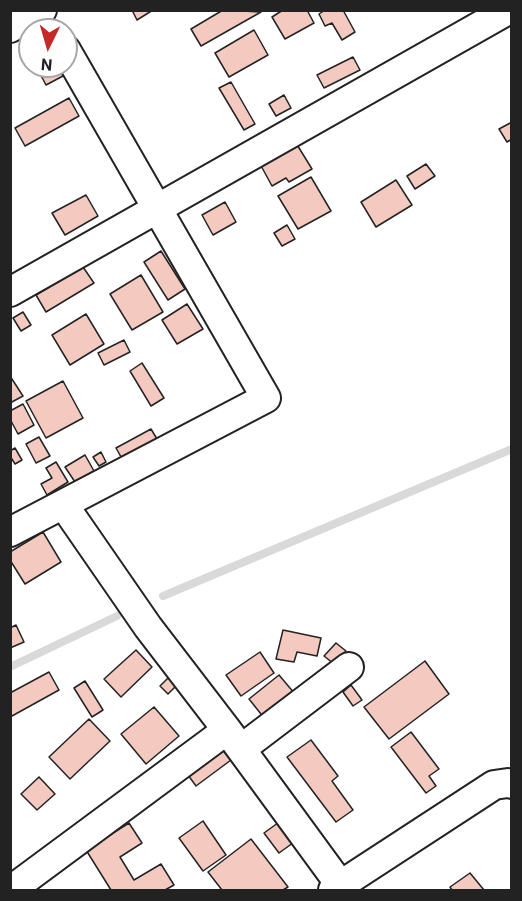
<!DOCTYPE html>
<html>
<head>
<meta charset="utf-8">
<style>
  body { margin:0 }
  #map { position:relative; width:522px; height:901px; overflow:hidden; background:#fff; font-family:Roboto,sans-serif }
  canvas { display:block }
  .frame { position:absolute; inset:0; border:12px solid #222; pointer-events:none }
  .north { position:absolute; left:18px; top:18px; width:60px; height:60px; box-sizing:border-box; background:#fff; border:2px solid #a7a7a7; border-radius:50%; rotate:185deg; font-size:16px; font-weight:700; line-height:24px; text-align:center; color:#222 }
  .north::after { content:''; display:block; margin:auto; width:21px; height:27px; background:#c62828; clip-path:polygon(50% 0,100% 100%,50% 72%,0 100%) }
</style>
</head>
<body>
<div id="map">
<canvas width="522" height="901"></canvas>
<div class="frame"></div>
<div class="north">N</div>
</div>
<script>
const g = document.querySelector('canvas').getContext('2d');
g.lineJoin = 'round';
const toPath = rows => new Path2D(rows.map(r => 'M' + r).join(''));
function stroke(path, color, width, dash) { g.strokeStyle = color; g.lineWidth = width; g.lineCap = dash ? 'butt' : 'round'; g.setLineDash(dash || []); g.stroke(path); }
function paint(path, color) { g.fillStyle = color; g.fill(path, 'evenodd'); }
stroke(toPath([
  [163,596,512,449],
  [10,667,117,616]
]), '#d9d9d9', 8);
const building = toPath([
  [132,10,153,10,137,20,132,10],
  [223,10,261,12,201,46,191,29,223,10],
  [283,10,307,10,314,23,285,39,272,17,283,10],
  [325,10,343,10,355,32,342,40,332,23,325,26,319,14,325,10],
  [254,30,268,55,229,77,215,53,254,30],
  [353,57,360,70,324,88,317,75,353,57],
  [36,66,57,66,63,76,46,85,36,66],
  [231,82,255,124,244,130,219,88,231,82],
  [284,95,291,108,276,116,269,104,284,95],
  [69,98,79,116,25,146,15,128,69,98],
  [512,122,512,139,507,142,499,129,512,122],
  [296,143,312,169,289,182,286,178,272,186,260,164,296,143],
  [426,164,435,176,415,189,407,176,426,164],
  [311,177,331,211,298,229,278,196,311,177],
  [396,180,412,205,376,227,361,202,396,180],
  [86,195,98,216,65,235,52,213,86,195],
  [225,202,236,222,213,235,202,215,225,202],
  [287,225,295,239,282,246,274,233,287,225],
  [161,251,185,289,168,300,144,262,161,251],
  [83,267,94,283,46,312,36,295,83,267],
  [141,275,163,312,132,330,110,294,141,275],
  [187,304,203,329,177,344,162,320,187,304],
  [23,312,31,325,21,331,13,318,23,312],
  [86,314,104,344,70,365,52,335,86,314],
  [124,340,130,352,104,365,98,353,124,340],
  [142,363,164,398,151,406,130,371,142,363],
  [10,376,23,396,10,403,10,376],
  [63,381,83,418,46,438,26,401,63,381],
  [23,404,34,425,18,434,10,419,10,411,23,404],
  [151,429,160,444,125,464,116,448,151,429],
  [39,437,50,456,36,463,26,444,39,437],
  [15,448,22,460,15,464,10,456,10,451,15,448],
  [101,452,106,462,99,466,93,457,101,452],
  [85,455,94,471,75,482,65,467,85,455],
  [56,462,68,482,47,495,41,484,52,478,46,468,56,462],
  [43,532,61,562,25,584,10,560,10,552,43,532],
  [16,625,24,642,10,648,10,628,16,625],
  [283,630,321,638,317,656,297,652,294,662,276,659,283,630],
  [336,643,346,651,334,664,324,656,336,643],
  [136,650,152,667,121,697,104,679,136,650],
  [260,652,274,673,241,696,226,675,260,652],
  [425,661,449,694,389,739,364,707,425,661],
  [49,672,59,690,12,716,10,713,10,693,49,672],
  [173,673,181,681,168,694,160,686,173,673],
  [279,675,295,694,265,719,249,699,279,675],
  [85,681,103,710,92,717,74,688,85,681],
  [351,685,362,700,353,706,343,692,351,685],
  [154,707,179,736,146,764,121,734,154,707],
  [89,719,110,741,70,779,49,757,89,719],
  [411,732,439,769,429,776,436,786,426,793,391,747,411,732],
  [311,740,338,776,332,781,353,810,336,822,287,757,311,740],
  [222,749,231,760,196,786,188,775,222,749],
  [39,777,55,794,37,810,21,794,39,777],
  [282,820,297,840,279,853,264,833,282,820],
  [203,821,226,855,203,871,179,838,203,821],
  [129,823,142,843,120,857,134,880,161,864,174,885,165,890,111,890,86,850,129,823],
  [251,839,288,887,283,890,222,890,208,872,251,839],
  [470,873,484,890,452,890,450,887,470,873]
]);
paint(building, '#f3c9c0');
stroke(building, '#222', 1.5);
const minor = toPath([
  [10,28,42,10],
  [10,292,508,10],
  [63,504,148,627,227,730,344,890],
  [10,532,266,398,66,50],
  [241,749,349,667],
  [11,890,227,730],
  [333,890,494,785,508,783,512,784]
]);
stroke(minor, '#222', 32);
stroke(minor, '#fff', 28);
</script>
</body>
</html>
